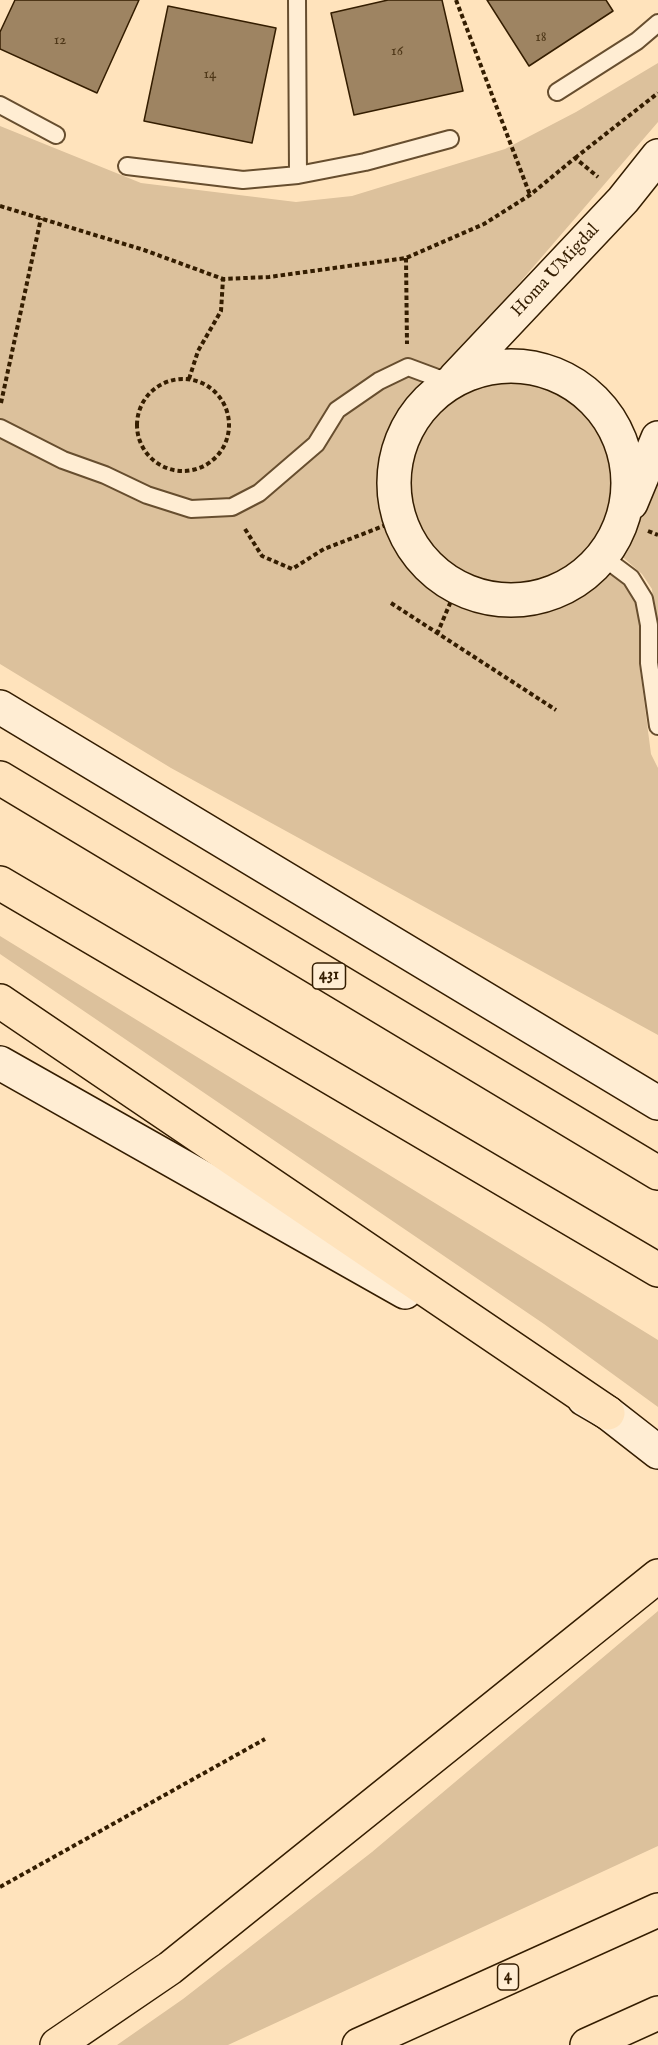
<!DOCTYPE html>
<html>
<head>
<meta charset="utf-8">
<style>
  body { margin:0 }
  canvas { display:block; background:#ffe3bc }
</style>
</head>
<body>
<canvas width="658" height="2045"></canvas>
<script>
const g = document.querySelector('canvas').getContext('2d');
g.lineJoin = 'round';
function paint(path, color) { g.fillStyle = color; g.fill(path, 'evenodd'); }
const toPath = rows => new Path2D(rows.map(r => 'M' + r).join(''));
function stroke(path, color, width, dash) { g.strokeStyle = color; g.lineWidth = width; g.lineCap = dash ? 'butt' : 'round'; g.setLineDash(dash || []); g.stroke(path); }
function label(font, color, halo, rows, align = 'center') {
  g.font = font + ' "IM FELL English",serif'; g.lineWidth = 6; g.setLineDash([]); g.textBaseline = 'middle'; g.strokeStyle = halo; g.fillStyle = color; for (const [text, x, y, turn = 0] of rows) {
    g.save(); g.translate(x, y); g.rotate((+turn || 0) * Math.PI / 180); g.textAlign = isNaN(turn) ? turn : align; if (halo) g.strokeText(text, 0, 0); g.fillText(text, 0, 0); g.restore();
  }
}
paint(toPath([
  [658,63,658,122,460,352,407,400,394,425,387,450,385,484,389,515,401,546,413,567,429,583,469,603,495,609,526,609,549,605,572,596,604,568,632,591,640,621,639,662,651,754,658,768,658,1035,171,768,0,664,0,126,141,183,296,202,352,196,505,149,576,112],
  '399 483a112 112 0 1 1 224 0a112 112 0 1 1-224 0Z',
  [658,469,658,654,652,589,642,574,618,553],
  [0,936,658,1340,658,1407,544,1324,0,954],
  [658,1611,658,1846,228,2045,117,2045,183,1999,372,1852]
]), '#dcc19c');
const building = toPath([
  [15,0,139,0,97,93,0,49,0,32,15,0],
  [388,0,442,0,463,91,354,115,331,13,388,0],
  [487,0,606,0,613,11,529,66,487,0],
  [168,6,276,28,252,143,144,121,168,6]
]);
paint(building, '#9e8462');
stroke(building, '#341d00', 1.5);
const lane = toPath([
  [297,0,298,175],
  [557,92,637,41,658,23],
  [0,105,56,135],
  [127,166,243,180,298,175,365,162,450,139],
  [0,428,63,460,105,475,147,495,191,509,232,507,259,493,316,444,337,410,379,381,408,367,451,383],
  [603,557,631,578,644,599,649,625,649,663,658,726]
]);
const secondary = toPath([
  '394 483a117 117 0 1 1 234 0a117 117 0 1 1-234 0Z',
  [455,378,623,200,658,156],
  [631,503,658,438],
  [0,707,658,1103],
  [0,1063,405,1292],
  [584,1399,608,1413,658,1452]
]);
const highway = toPath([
  [0,778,658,1173],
  [0,883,658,1270],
  [0,1001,608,1413],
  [57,2045,170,1968,658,1576],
  [359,2045,658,1910],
  [587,2045,658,2013]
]);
stroke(lane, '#674e2f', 20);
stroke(secondary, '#341d00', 36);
stroke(highway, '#341d00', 36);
stroke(toPath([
  [456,0,530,195],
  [575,158,658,93],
  [0,206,144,250,223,279,269,277,406,258,484,224,530,195,575,158,598,177],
  [406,258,407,344],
  '137 425a46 46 0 1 1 92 0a46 46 0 1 1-92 0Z',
  [189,379,198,351,221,311,223,279],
  [1,403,41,218],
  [245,529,262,556,292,569,324,549,399,520],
  [648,531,658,535],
  [391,603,556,710],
  [437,634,457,587],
  [0,1887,265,1739]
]), '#341d00', 4, [4.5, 3]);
stroke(lane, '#ffedd3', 16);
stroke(secondary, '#ffedd3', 33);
stroke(highway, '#ffe3bc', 33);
label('15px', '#4e3718', null, [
  ["18",541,38],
  ["12",60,41],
  ["16",397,52],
  ["14",210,75]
]);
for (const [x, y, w] of [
  [329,976,33],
  [508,1977,21]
]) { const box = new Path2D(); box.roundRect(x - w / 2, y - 13, w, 26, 4.5); g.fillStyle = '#ffedd3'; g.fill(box); stroke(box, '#341d00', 1.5); }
label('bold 16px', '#341d00', null, [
  ["431",329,976],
  ["4",508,1977]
]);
label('18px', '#341d00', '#ffedd3', [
  ["Homa UMigdal",556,271,-47]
]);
</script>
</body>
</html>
